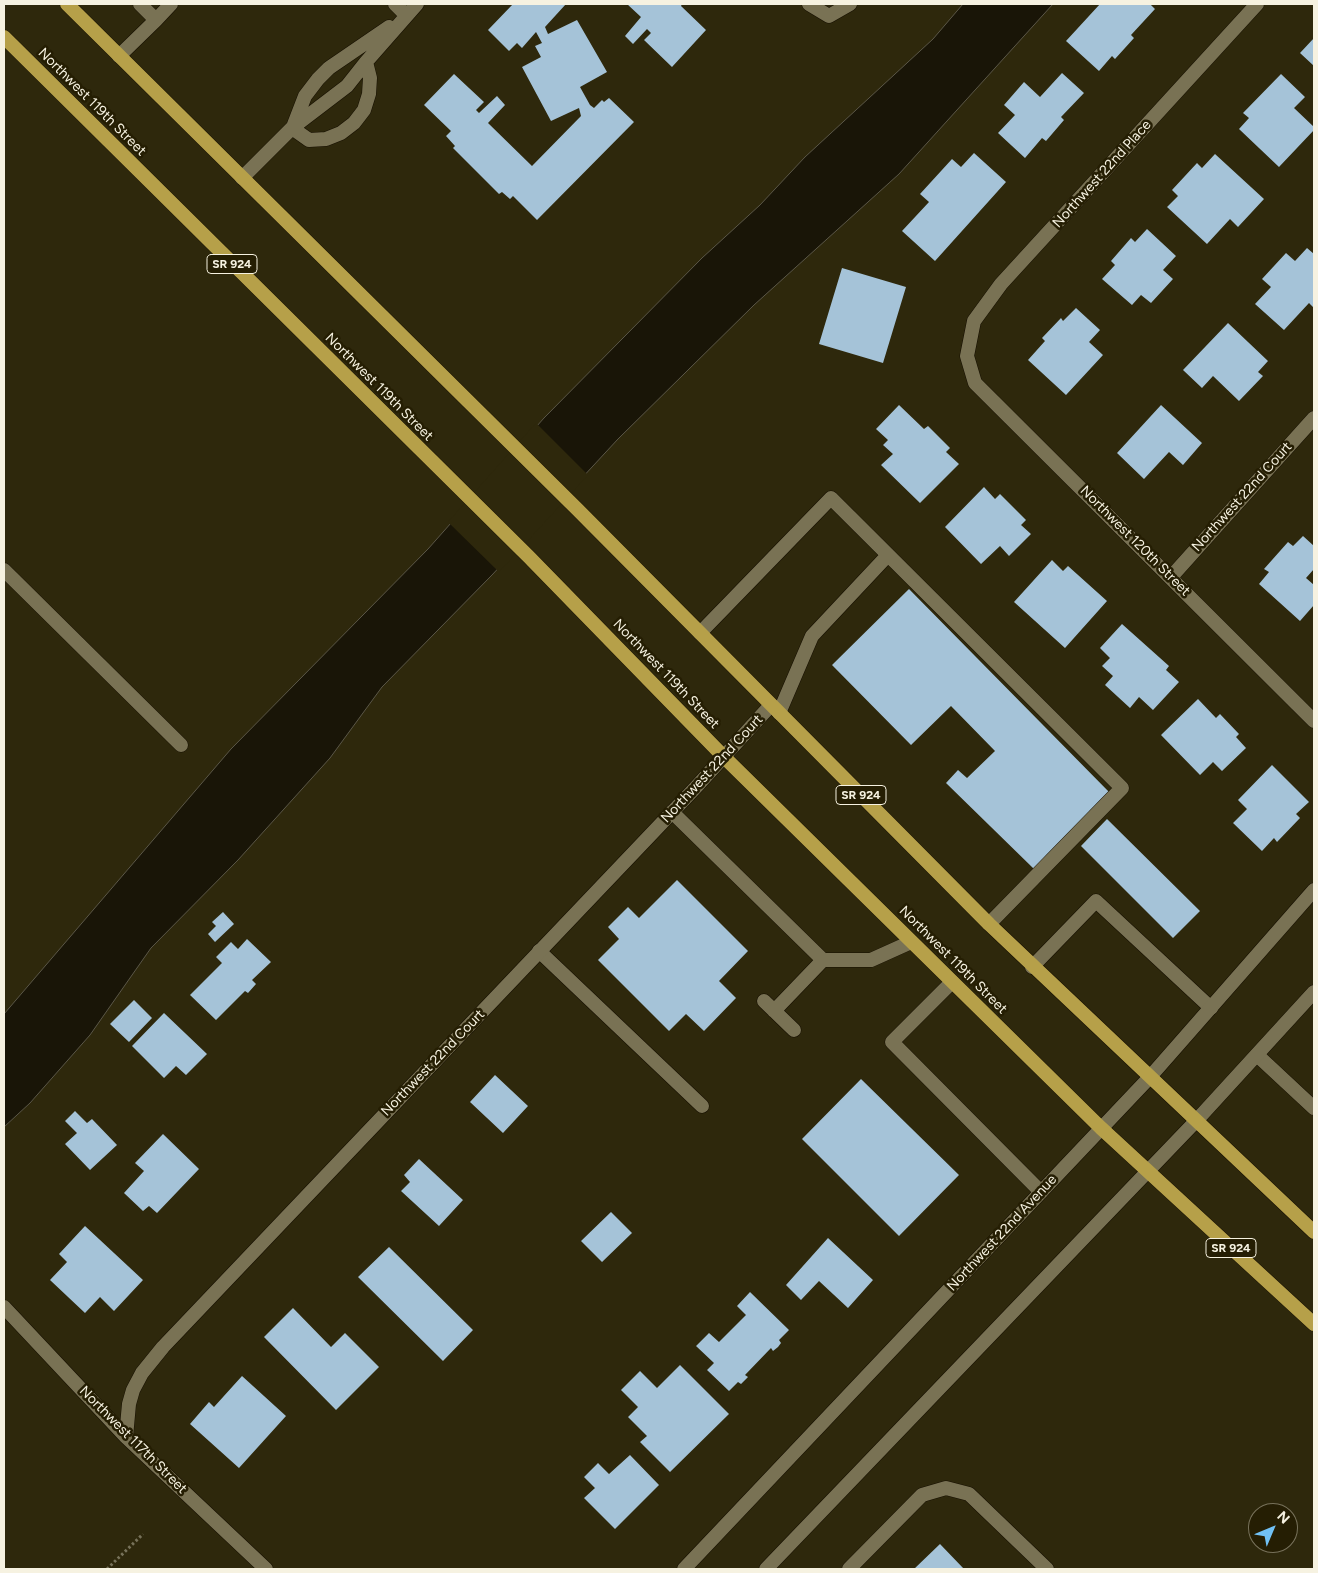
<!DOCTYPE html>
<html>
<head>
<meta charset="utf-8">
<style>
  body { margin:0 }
  #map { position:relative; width:1318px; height:1573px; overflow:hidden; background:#2e280c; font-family:Figtree,sans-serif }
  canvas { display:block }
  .frame { position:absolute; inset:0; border:5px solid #f6f2e1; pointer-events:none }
  .north { position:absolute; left:1248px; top:1503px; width:50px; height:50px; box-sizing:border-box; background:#251e03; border:1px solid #79735c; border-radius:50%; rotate:45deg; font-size:14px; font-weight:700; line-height:20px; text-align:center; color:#f6f2e1 }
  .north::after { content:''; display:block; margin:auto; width:18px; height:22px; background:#71c1f5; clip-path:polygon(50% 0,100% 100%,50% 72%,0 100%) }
</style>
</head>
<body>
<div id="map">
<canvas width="1318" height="1573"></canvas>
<div class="frame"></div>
<div class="north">N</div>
</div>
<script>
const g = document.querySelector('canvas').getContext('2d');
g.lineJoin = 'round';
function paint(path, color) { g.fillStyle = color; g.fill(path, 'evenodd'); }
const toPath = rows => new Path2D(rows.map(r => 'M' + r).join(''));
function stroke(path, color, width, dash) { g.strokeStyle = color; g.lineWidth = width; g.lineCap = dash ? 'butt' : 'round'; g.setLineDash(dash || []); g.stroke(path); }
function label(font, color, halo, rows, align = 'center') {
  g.font = font + ' Figtree,sans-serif'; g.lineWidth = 5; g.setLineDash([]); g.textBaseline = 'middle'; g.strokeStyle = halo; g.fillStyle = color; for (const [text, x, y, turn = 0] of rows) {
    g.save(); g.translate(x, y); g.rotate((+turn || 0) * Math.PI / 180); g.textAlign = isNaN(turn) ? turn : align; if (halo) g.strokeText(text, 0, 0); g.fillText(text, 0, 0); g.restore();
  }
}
const water = toPath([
  [963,4,1053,4,899,174,754,305,618,439,492,575,382,687,330,758,238,860,151,948,90,1035,30,1103,4,1127,4,1014,231,749,428,549,544,418,702,258,760,205,805,157,933,39,963,4]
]);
paint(water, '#191507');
stroke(water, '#5b5748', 1);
paint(toPath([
  [536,423,588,475,499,572,448,522]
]), '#2e280c');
paint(toPath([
  [513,4,566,4,545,27,548,34,577,20,607,72,580,87,590,105,594,108,602,100,604,102,609,98,634,122,537,220,513,196,510,199,502,192,499,194,453,148,455,146,446,136,451,131,424,105,454,74,484,102,476,110,479,113,497,96,505,105,488,123,532,166,581,116,579,108,551,121,522,67,541,57,535,46,542,43,536,32,522,48,517,43,509,51,488,30],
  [627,4,682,4,681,6,706,30,672,67,644,40,651,33,647,29,633,44,625,36,641,17],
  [1100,4,1150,4,1155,9,1131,35,1134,38,1115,59,1112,56,1099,71,1066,41],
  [1314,38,1314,66,1300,53],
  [1062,73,1084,93,1061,117,1064,120,1046,141,1042,138,1025,158,998,133,1015,115,1004,105,1024,82,1040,97],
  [1281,74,1305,97,1294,108,1314,127,1314,130,1279,167,1239,129,1249,118,1243,113],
  [974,153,1006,182,935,261,902,231,929,202,920,194,952,159,961,167],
  [1215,154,1264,199,1238,227,1230,219,1207,244,1167,207,1178,196,1172,190,1197,163,1202,168],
  [1147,229,1176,256,1163,270,1173,279,1151,303,1141,295,1132,305,1102,279,1115,265,1111,261,1131,238,1135,242],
  [1307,248,1314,254,1314,308,1309,303,1284,330,1255,304,1271,287,1262,279,1286,253,1295,261],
  [842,268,906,287,883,363,819,344],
  [1076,308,1100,330,1089,342,1103,355,1066,395,1028,360,1045,341,1042,338,1061,318,1063,321],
  [1228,323,1268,361,1258,372,1263,376,1239,401,1213,376,1202,388,1183,370],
  [899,405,924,429,928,426,950,448,946,452,959,464,920,503,881,465,893,454,883,445,888,440,876,429],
  [1161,405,1202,443,1183,465,1169,452,1144,479,1117,453],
  [984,487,995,499,1000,494,1026,520,1021,525,1031,534,1009,556,1000,546,981,564,945,527],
  [1303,536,1314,546,1314,569,1306,578,1314,585,1314,605,1300,621,1259,584,1269,572,1264,569,1288,542,1293,546],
  [1052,560,1063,571,1068,566,1107,601,1065,648,1014,602],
  [909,589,1110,793,1034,869,946,783,958,770,967,778,995,751,951,706,911,745,832,665],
  [1122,624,1169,666,1166,670,1179,682,1153,710,1139,697,1130,708,1105,685,1113,676,1102,666,1110,658,1100,648],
  [1198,699,1216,718,1220,714,1239,734,1236,737,1246,748,1222,771,1213,762,1200,775,1161,735],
  [1272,765,1309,802,1296,814,1300,818,1277,842,1274,838,1262,851,1233,823,1247,809,1238,800],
  [1107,819,1200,911,1173,938,1081,846],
  [677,880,748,951,719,981,736,998,704,1031,686,1014,669,1031,598,960,619,939,608,927,628,907,639,918],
  [223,912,234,924,215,942,208,934,216,926,212,922],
  [247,939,271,962,252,980,256,984,248,993,245,991,216,1020,190,995,222,963,216,957,231,942,238,949],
  [134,1000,152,1018,129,1042,110,1024],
  [164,1013,207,1054,186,1075,176,1066,164,1078,132,1046],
  [495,1075,528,1106,503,1133,470,1102],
  [861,1079,959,1175,899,1236,802,1139],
  [75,1111,87,1123,92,1119,117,1145,90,1170,65,1144,77,1133,65,1121],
  [163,1134,199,1169,157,1213,149,1206,143,1211,124,1193,144,1171,135,1163],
  [419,1159,463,1200,439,1226,401,1191,410,1182,404,1175],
  [611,1212,632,1233,602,1262,581,1241],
  [85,1226,143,1280,114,1311,100,1297,85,1313,50,1280,67,1262,59,1254],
  [828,1238,873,1280,848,1308,819,1281,801,1300,786,1285],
  [389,1247,473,1330,443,1361,358,1277],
  [750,1292,789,1330,779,1340,781,1343,778,1347,773,1351,771,1348,745,1375,748,1377,741,1384,738,1382,729,1391,707,1370,714,1363,696,1346,709,1333,719,1342,746,1315,737,1306],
  [293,1308,331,1347,345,1333,379,1367,336,1410,264,1337],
  [680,1365,729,1414,670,1472,640,1442,647,1436,628,1417,638,1407,621,1390,640,1371,657,1388],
  [242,1376,286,1416,239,1468,190,1424,209,1402,214,1407],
  [630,1455,659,1485,615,1529,584,1498,595,1488,584,1477,598,1463,609,1474],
  [940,1544,964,1569,914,1569]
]), '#a5c3d8');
const service = toPath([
  [156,20,171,4],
  [119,56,156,20,140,4],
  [4,570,181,745],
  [700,633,831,498,1122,788,989,924],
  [779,713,812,636,888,555],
  [672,812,823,960,871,960,911,942],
  [539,951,702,1106],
  [1032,967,1096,901,1211,1008],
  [952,982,892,1042,1041,1192],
  [764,1001,794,1030],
  [774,1011,823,960],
  [1257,1055,1314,1108],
  [849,1569,922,1495,946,1488,969,1494,1047,1569]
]);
const minor = toPath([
  [395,4,406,15],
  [809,4,829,16,850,4],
  [1257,4,1001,284,974,321,967,356,975,383,1314,721],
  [293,127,305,96,318,79,329,68,389,27],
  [292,128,309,140,326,139,341,133,354,123,364,110,369,94,370,78,366,62],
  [242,178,292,128,347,86,366,62,417,4],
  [1171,577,1314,418],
  [4,1307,126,1437,266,1569],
  [126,1437,129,1404,133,1390,142,1373,163,1347,697,786,771,705]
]);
const secondary = toPath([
  [684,1569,1149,1078,1314,890],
  [766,1569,1196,1121,1314,992]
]);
const trunk = toPath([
  [67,4,577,509,989,924,1314,1232],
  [4,37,529,557,724,757,1101,1128,1314,1324]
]);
stroke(service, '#171000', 15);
stroke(minor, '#171000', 15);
stroke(secondary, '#171000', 15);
stroke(trunk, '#171000', 15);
stroke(toPath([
  [107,1569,143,1534]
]), '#77725a', 3, [2.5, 2.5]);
stroke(service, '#797254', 14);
stroke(minor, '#797254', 14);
stroke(secondary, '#797254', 14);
stroke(trunk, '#b6a049', 14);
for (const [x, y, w] of [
  [232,264,50],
  [861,795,50],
  [1231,1248,50]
]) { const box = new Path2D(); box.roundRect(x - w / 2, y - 9.5, w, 19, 4); g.fillStyle = '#251e03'; g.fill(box); stroke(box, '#f6f2e1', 1); }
label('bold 12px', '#f6f2e1', null, [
  ["SR 924",232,264],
  ["SR 924",861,795],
  ["SR 924",1231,1248]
]);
label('14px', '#f6f2e1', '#251e03', [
  ["Northwest 119th Street",92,102,45],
  ["Northwest 22nd Place",1102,174,-48],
  ["Northwest 119th Street",379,387,45],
  ["Northwest 22nd Court",1242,497,-48],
  ["Northwest 120th Street",1135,541,45],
  ["Northwest 119th Street",666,674,46],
  ["Northwest 22nd Court",712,769,-47],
  ["Northwest 119th Street",953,960,45],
  ["Northwest 22nd Court",433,1063,-46],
  ["Northwest 22nd Avenue",1002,1233,-47],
  ["Northwest 117th Street",133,1440,45]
]);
</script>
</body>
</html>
